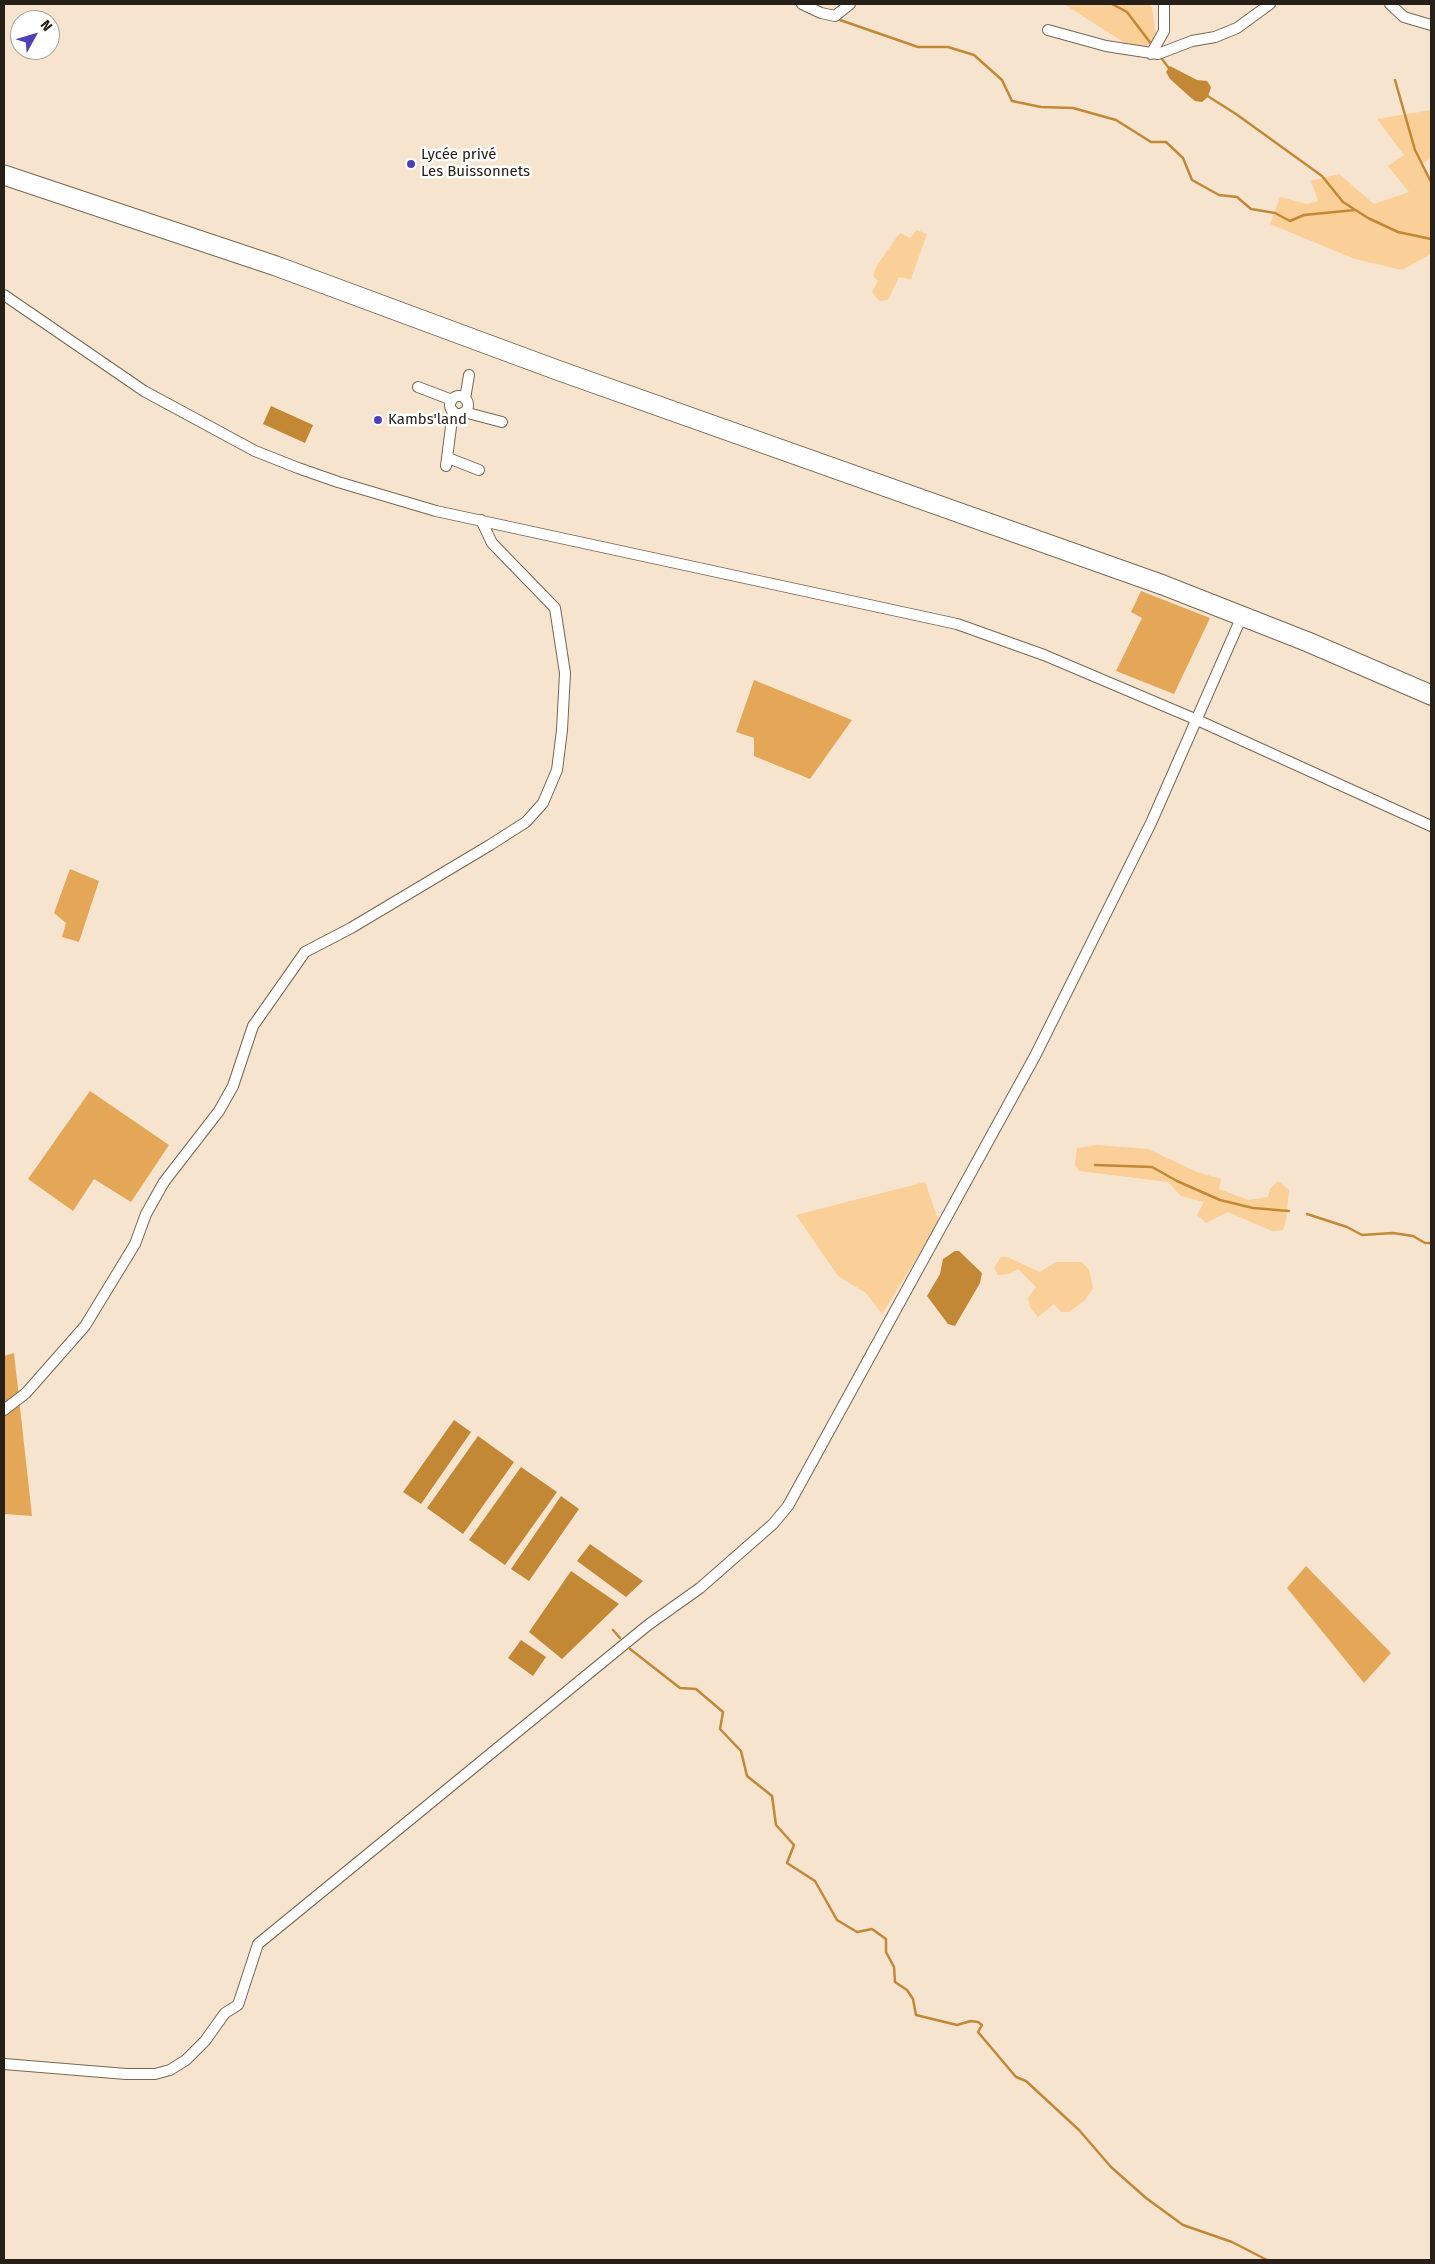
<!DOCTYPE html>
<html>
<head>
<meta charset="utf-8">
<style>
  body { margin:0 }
  #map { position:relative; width:1435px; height:2264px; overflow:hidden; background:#f6e4ce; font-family:"Fira Sans",sans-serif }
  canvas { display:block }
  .frame { position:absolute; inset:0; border:5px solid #262018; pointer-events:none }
  .north { position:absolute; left:10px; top:10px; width:50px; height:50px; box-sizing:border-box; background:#fff; border:1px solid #a8a6a3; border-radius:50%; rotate:51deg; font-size:14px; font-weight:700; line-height:20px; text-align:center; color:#262018 }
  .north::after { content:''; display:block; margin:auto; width:18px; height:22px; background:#4e41b8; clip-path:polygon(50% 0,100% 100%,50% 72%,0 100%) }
</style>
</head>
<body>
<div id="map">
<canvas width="1435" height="2264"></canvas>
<div class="frame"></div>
<div class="north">N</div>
</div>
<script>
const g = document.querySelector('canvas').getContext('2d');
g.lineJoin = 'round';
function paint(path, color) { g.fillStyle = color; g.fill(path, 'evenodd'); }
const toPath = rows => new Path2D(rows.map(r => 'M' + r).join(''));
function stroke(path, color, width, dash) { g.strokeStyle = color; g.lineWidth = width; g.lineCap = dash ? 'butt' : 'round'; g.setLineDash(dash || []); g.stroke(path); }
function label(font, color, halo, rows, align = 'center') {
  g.font = font + ' "Fira Sans",sans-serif'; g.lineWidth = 5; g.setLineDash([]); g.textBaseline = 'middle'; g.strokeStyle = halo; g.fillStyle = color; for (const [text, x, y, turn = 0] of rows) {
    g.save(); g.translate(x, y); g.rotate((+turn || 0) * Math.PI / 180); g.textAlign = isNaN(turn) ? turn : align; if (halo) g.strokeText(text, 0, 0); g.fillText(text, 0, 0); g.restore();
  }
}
paint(toPath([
  [1064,4,1149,4,1152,8,1156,37,1144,49,1123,42],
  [1431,110,1431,158,1422,164,1431,180,1431,254,1402,270,1355,259,1270,224,1280,197,1307,204,1318,201,1311,181,1339,174,1374,204,1409,192,1388,166,1404,155,1377,119],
  [917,230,927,234,911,279,899,277,888,300,879,301,872,292,878,281,873,276,877,265,900,233,910,238],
  [1097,1145,1148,1149,1197,1172,1221,1179,1219,1189,1248,1200,1268,1197,1270,1189,1278,1181,1289,1190,1286,1221,1283,1230,1272,1231,1228,1212,1206,1223,1197,1215,1204,1202,1181,1196,1168,1182,1079,1171,1075,1165,1077,1148],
  [925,1182,939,1222,882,1314,866,1293,838,1276,796,1215],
  [1001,1257,1007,1257,1040,1272,1056,1262,1082,1262,1089,1270,1093,1288,1085,1300,1069,1312,1061,1312,1054,1304,1038,1317,1030,1307,1028,1298,1036,1287,1018,1269,1009,1274,998,1275,994,1268]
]), '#fbcf98');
paint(toPath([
  [1141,591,1210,618,1174,694,1116,671,1142,618,1131,612],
  [754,680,852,720,810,779,754,756,754,738,736,732],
  [70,869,99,881,79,942,62,937,66,923,54,913],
  [90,1091,169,1145,131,1202,94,1179,73,1211,28,1179],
  [14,1353,32,1516,4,1514,4,1356],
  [1306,1566,1391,1653,1364,1683,1287,1588]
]), '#e4a758');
paint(toPath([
  [1170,66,1197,80,1207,81,1211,87,1208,97,1202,102,1195,101,1190,97,1170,79,1166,72],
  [271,406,313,425,305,443,263,424],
  [955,1251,959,1251,982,1273,980,1283,955,1326,948,1324,927,1296,940,1274,943,1259],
  [454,1420,471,1432,421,1504,403,1492],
  [478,1436,514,1462,463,1534,427,1508],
  [521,1467,557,1492,505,1565,469,1540],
  [561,1496,579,1509,529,1581,511,1569],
  [590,1544,643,1581,626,1597,577,1561],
  [571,1571,619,1604,562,1659,529,1632],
  [521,1640,546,1657,533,1676,508,1658]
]), '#c38836');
stroke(toPath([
  [1112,4,1127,12,1152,45],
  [840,20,918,47,948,47,974,55,1002,80,1012,101,1041,107,1073,108,1116,120,1151,142,1166,142,1183,158,1192,180,1219,195,1237,197,1251,209,1275,213,1290,221,1304,215,1355,210],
  [1159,55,1171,71],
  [1395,80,1415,150,1431,182],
  [1206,95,1236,114,1322,176,1343,202,1368,218,1398,232,1431,239],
  [1095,1165,1152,1167,1177,1181,1220,1200,1253,1208,1289,1211],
  [1307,1214,1347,1227,1362,1235,1393,1233,1413,1236,1425,1243,1431,1243],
  [613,1630,620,1638],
  [630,1649,680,1688,696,1689,723,1712,720,1729,741,1751,747,1776,772,1796,776,1825,794,1845,787,1863,815,1881,837,1920,857,1932,872,1929,886,1939,886,1952,894,1967,895,1982,907,1990,913,1999,916,2015,957,2025,971,2021,978,2022,982,2025,978,2032,1016,2077,1026,2081,1079,2130,1111,2167,1146,2198,1183,2225,1232,2242,1267,2260]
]), '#c38836', 2.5);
const street = toPath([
  [802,4,821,13,835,16,850,4],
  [1390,4,1404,17,1431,25],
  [1048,30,1106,46,1158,54,1192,41,1215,37,1237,28,1270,4],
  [1151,54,1164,31,1164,4],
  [4,295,144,391,255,451,298,468,338,482,436,511,957,624,1044,655,1195,719,1431,826],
  [418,387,452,400],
  '450 405a9 9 0 1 1 18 0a9 9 0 1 1-18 0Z',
  [465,399,469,375],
  [464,412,502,422],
  [448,458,479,470],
  [446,466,453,411],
  [4,1410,26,1393,85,1326,135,1244,146,1214,164,1182,219,1111,233,1086,253,1026,305,952,351,928,490,845,526,822,543,803,557,770,562,730,565,673,555,608,492,543,481,520],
  [4,2064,126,2074,155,2074,170,2070,186,2060,205,2041,225,2013,238,2005,258,1944,648,1625,700,1588,773,1524,788,1506,1035,1056,1151,823,1242,616]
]);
const highway = toPath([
  [4,175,276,266,557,370,1163,585,1308,642,1431,695]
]);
stroke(street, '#766754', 12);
stroke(highway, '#766754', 21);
stroke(street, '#fff', 10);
stroke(highway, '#fff', 19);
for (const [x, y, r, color] of [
  [411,164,5,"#4e41b8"],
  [378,420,5,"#4e41b8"]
]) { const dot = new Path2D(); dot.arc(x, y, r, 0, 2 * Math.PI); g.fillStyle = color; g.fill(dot); stroke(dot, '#fff', 2); }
label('15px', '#262018', '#fff', [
  ["Lycée privé",421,155],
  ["Les Buissonnets",421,172],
  ["Kambs'land",388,420]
], 'left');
</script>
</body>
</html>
